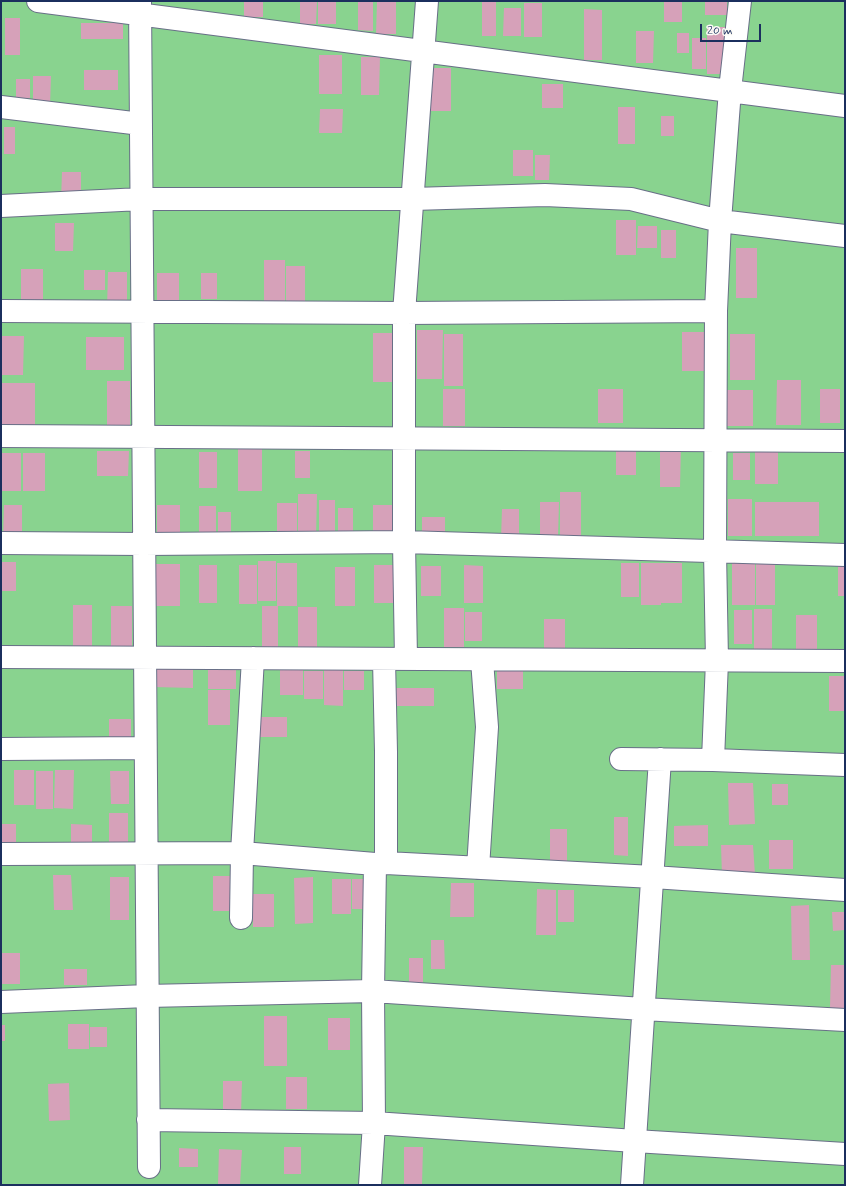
<!DOCTYPE html>
<html>
<head>
<meta charset="utf-8">
<style>
  body { margin:0 }
  #map { position:relative; width:846px; height:1186px; overflow:hidden; background:#f7e7d2; font-family:Mynerve,sans-serif }
  canvas { display:block }
  .frame { position:absolute; inset:0; border:2px solid #1b2f5e; pointer-events:none }
  .scale { position:absolute; left:700px; top:24px; width:61px; height:18px; box-sizing:border-box; border:2px solid #1b2f5e; border-top:0; padding-left:5px; font-size:12px; line-height:14px; white-space:nowrap; color:#1b2f5e; -webkit-text-stroke:3px #fdfcf7; paint-order:stroke }
</style>
</head>
<body>
<div id="map">
<canvas width="846" height="1186"></canvas>
<div class="frame"></div>
<div class="scale">20 m</div>
</div>
<script>
const g = document.querySelector('canvas').getContext('2d');
g.lineJoin = 'round';
function paint(path, color) { g.fillStyle = color; g.fill(path, 'evenodd'); }
const toPath = rows => new Path2D(rows.map(r => 'M' + r).join(''));
function stroke(path, color, width, dash) { g.strokeStyle = color; g.lineWidth = width; g.lineCap = dash ? 'butt' : 'round'; g.setLineDash(dash || []); g.stroke(path); }
paint(toPath([
  [1,1,845,1,845,1185,1,1185]
]), '#89d38f');
paint(toPath([
  [244,1,263,1,263,17,244,17],
  [300,1,317,1,316,24,300,24],
  [318,1,336,1,336,24,318,24],
  [358,1,373,1,373,31,358,30],
  [377,1,396,1,396,34,376,34],
  [482,1,496,1,496,36,482,36],
  [664,1,682,1,682,22,664,22],
  [705,1,727,1,727,15,705,15],
  [524,3,542,3,542,37,524,37],
  [504,8,521,8,521,36,503,36],
  [584,9,602,10,602,60,584,60],
  [5,18,20,18,20,55,5,55],
  [81,23,123,23,123,39,81,39],
  [707,27,726,27,726,74,707,74],
  [636,31,654,31,653,63,636,63],
  [677,33,689,33,689,53,677,53],
  [692,38,706,38,706,69,692,69],
  [319,55,342,55,342,94,319,94],
  [361,57,380,57,379,95,361,95],
  [431,68,451,68,451,111,430,111],
  [84,70,118,70,118,90,84,90],
  [33,76,51,76,50,106,33,106],
  [16,79,30,79,30,98,16,98],
  [542,84,563,84,563,108,542,108],
  [618,107,635,107,635,144,618,144],
  [320,109,343,109,342,133,319,133],
  [661,116,674,116,674,136,661,136],
  [4,127,15,127,15,154,4,154],
  [513,150,533,150,533,176,513,176],
  [535,155,550,155,549,180,535,180],
  [62,172,81,172,81,201,61,201],
  [616,220,636,220,636,255,616,255],
  [55,223,74,223,73,251,55,251],
  [638,226,657,226,657,248,637,248],
  [661,230,676,230,676,258,661,258],
  [736,248,757,248,757,298,736,298],
  [264,260,285,260,285,306,264,306],
  [286,266,305,266,305,305,286,305],
  [21,269,43,269,43,306,21,306],
  [84,270,105,270,105,290,84,290],
  [108,272,127,272,127,308,107,308],
  [157,273,179,273,179,308,157,308],
  [201,273,217,273,217,299,201,299],
  [417,330,443,330,442,379,417,379],
  [682,332,705,332,705,371,682,371],
  [373,333,393,333,393,382,373,382],
  [444,334,463,334,463,386,444,386],
  [730,334,755,334,755,380,730,380],
  [1,336,24,336,23,375,1,375],
  [86,337,124,337,124,370,86,370],
  [777,380,801,380,801,425,776,425],
  [107,381,130,381,130,429,107,429],
  [1,383,35,383,35,429,1,429],
  [443,389,465,389,465,426,443,426],
  [598,389,623,389,623,423,598,423],
  [820,389,840,389,840,423,820,423],
  [727,390,753,390,753,426,727,426],
  [660,445,681,445,680,487,660,487],
  [616,446,636,446,636,475,616,475],
  [238,448,262,448,262,491,238,491],
  [755,449,778,449,778,484,755,484],
  [97,451,129,451,128,476,97,476],
  [295,451,310,451,310,478,295,478],
  [199,452,217,452,217,488,199,488],
  [2,453,21,453,21,491,2,491],
  [23,453,45,453,45,491,23,491],
  [733,453,750,453,750,480,733,480],
  [560,492,581,492,581,539,560,539],
  [298,494,317,494,316,539,298,539],
  [728,499,752,499,752,536,728,536],
  [319,500,335,500,335,539,319,539],
  [540,502,559,502,558,537,540,537],
  [755,502,819,502,819,536,755,536],
  [277,503,297,503,297,541,277,541],
  [4,505,22,505,22,541,3,541],
  [157,505,180,505,180,541,157,541],
  [373,505,397,505,397,540,373,540],
  [199,506,216,506,216,535,199,535],
  [338,508,353,508,353,536,338,536],
  [502,509,519,509,519,539,501,539],
  [218,512,231,512,231,536,218,536],
  [422,517,445,517,445,539,422,539],
  [756,560,775,560,775,605,756,605],
  [258,561,276,561,276,601,258,601],
  [1,562,16,562,16,591,1,591],
  [732,562,755,562,755,605,732,605],
  [277,563,297,563,297,606,277,606],
  [621,563,639,563,639,597,621,597],
  [641,563,682,563,682,603,661,603,661,605,641,605],
  [838,563,845,563,845,596,838,596],
  [156,564,180,564,180,606,156,606],
  [199,565,217,565,217,603,199,603],
  [239,565,257,565,257,604,239,604],
  [374,565,397,565,397,603,374,603],
  [464,565,483,566,483,603,464,603],
  [421,566,441,566,441,596,421,596],
  [335,567,355,567,355,606,335,606],
  [73,605,92,605,92,647,73,647],
  [111,606,132,606,132,646,111,646],
  [262,606,278,606,278,647,262,647],
  [298,607,317,607,317,647,298,647],
  [444,608,464,608,464,647,444,647],
  [754,609,772,609,772,649,754,649],
  [734,610,752,610,752,644,734,644],
  [465,612,482,612,482,641,465,641],
  [796,615,817,615,817,649,796,649],
  [544,619,565,619,565,649,544,649],
  [154,665,193,665,193,688,154,687],
  [280,669,303,669,303,695,280,695],
  [497,669,523,669,523,689,497,689],
  [208,670,236,670,236,689,208,689],
  [324,670,343,670,343,706,324,705],
  [304,671,323,671,323,699,304,699],
  [344,671,364,671,364,690,344,690],
  [829,676,845,676,845,711,829,711],
  [394,688,434,688,434,706,394,706],
  [208,690,230,690,230,725,208,725],
  [260,717,287,717,287,737,260,737],
  [109,719,131,719,131,747,109,747],
  [14,770,34,770,34,805,14,805],
  [55,770,74,770,73,809,54,808],
  [36,771,53,771,53,809,36,809],
  [110,771,129,771,129,804,111,804],
  [728,783,753,783,755,824,729,825],
  [772,784,788,784,788,805,772,805],
  [109,813,128,813,128,852,109,852],
  [614,817,628,817,628,856,614,855],
  [1,824,16,824,16,852,1,852],
  [71,824,92,825,92,853,71,853],
  [708,825,708,846,674,846,674,826],
  [550,829,567,829,567,870,550,869],
  [769,840,793,840,793,869,769,869],
  [721,845,753,845,755,875,722,876],
  [53,875,71,875,73,910,54,910],
  [213,876,238,876,238,911,213,911],
  [110,877,129,877,129,920,110,920],
  [313,877,313,923,295,924,294,878],
  [332,879,351,879,351,914,332,914],
  [352,879,370,879,370,909,352,909],
  [451,883,474,883,474,917,450,917],
  [537,889,556,890,556,935,536,935],
  [558,890,574,890,574,922,558,922],
  [253,894,274,894,274,927,253,927],
  [809,905,810,960,792,960,791,906],
  [832,912,845,912,845,930,833,931],
  [431,940,444,940,445,969,431,969],
  [2,953,20,953,20,984,2,984],
  [409,958,423,958,423,983,409,983],
  [831,965,845,965,845,1008,830,1008],
  [64,969,87,969,87,985,64,985],
  [264,1016,287,1016,287,1066,264,1066],
  [328,1018,350,1018,350,1050,328,1050],
  [68,1024,89,1024,89,1049,68,1049],
  [1,1025,5,1025,5,1041,1,1041],
  [90,1027,107,1027,107,1047,90,1047],
  [286,1077,307,1077,307,1109,286,1109],
  [223,1081,242,1081,241,1114,223,1114],
  [69,1083,70,1120,49,1121,48,1084],
  [284,1147,301,1147,301,1174,284,1174],
  [404,1147,423,1147,422,1185,404,1185],
  [179,1148,198,1149,198,1167,179,1167],
  [219,1149,242,1150,240,1185,218,1185]
]), '#d6a1b9');
const minor = toPath([
  [38,1,845,106],
  [140,1,149,1167],
  [1,107,141,124],
  [1,206,141,199,413,199,545,195,631,199,720,221,845,236],
  [1,311,404,313,716,311],
  [1,436,845,441],
  [1,543,144,544,404,542,845,555],
  [1,657,845,661],
  [384,659,386,752,386,863],
  [406,659,404,542,404,313,427,1],
  [1,749,145,748],
  [621,759,713,760,845,765],
  [713,760,717,661,715,551,716,311,720,221,730,90,740,1],
  [1,854,242,853,375,864,386,863,653,877,845,890],
  [478,868,487,727,482,660],
  [241,918,242,853,253,658],
  [1,1002,147,996,373,991,643,1009,845,1020],
  [148,1120,374,1123,635,1141,845,1154],
  [370,1185,374,1123,373,991,375,864],
  [632,1185,660,759]
]);
stroke(minor, '#686f87', 24);
stroke(minor, '#fff', 22);
</script>
</body>
</html>
